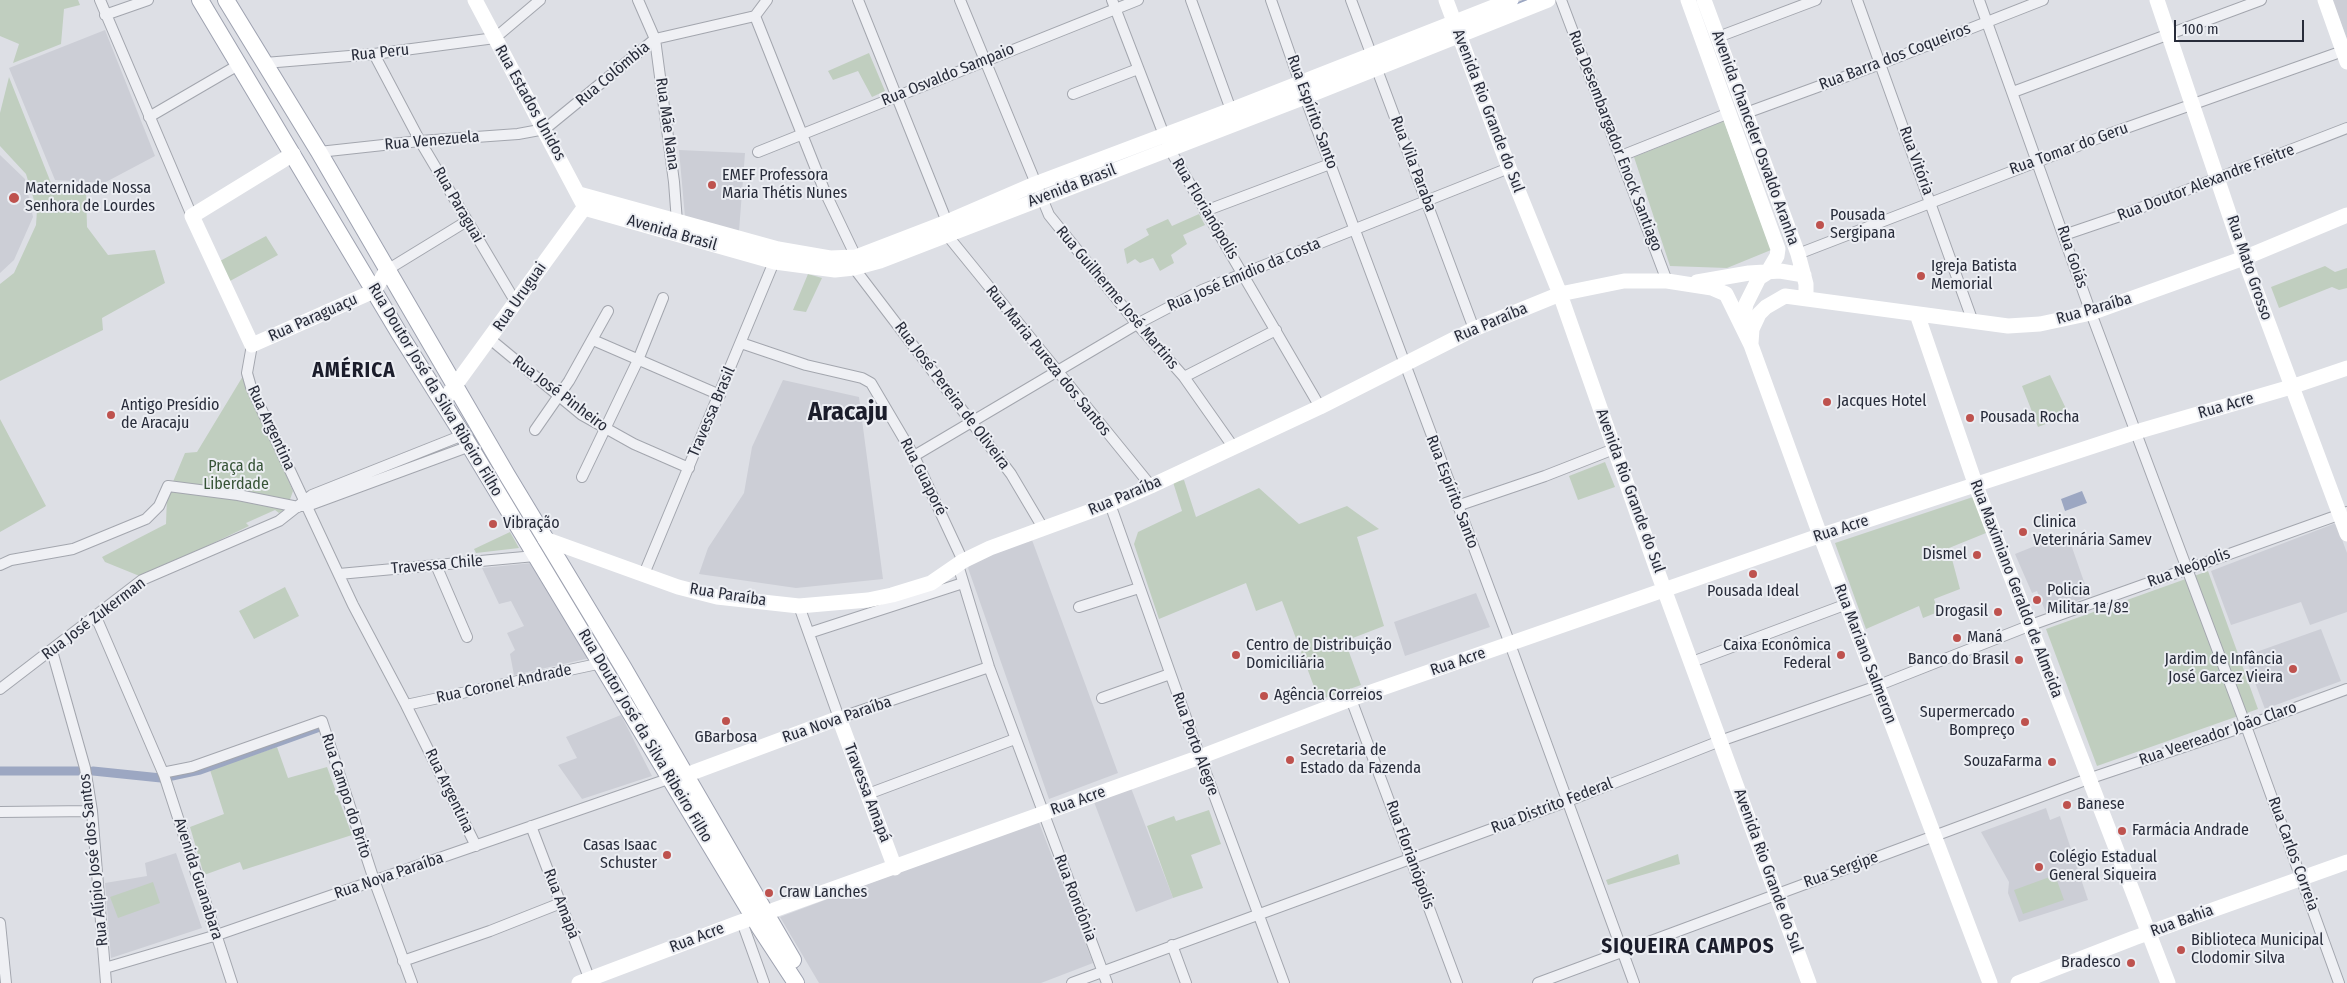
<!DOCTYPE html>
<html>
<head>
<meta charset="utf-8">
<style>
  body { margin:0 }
  #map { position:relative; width:2347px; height:983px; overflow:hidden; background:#dddfe5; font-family:"Fira Sans Condensed",sans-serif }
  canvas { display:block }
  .scale { position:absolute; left:2174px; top:20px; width:130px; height:22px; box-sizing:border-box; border:2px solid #282c3a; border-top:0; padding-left:6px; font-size:15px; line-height:18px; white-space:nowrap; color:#282c3a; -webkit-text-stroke:4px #eceef3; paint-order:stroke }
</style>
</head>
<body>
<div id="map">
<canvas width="2347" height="983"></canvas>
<div class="scale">100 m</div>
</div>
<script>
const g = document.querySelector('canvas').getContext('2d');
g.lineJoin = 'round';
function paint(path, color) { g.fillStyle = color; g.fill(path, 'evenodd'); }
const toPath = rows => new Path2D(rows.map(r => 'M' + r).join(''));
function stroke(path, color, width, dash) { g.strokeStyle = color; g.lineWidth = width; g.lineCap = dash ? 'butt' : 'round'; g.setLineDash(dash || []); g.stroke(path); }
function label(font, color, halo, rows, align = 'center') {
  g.font = font + ' "Fira Sans Condensed",sans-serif'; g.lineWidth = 4; g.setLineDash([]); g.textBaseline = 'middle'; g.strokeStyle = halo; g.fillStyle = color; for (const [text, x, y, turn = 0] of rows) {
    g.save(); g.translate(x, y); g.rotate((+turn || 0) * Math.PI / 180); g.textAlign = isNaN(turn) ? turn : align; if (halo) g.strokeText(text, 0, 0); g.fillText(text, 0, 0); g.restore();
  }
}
paint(toPath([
  [2332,0,2347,0,2347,39],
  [105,30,155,156,104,183,55,180,9,68],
  [679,150,745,153,739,231,685,217],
  [0,155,25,179,33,217,14,260,0,273],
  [783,380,859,397,883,579,796,588,699,574,708,548,744,493,752,447],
  [2336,523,2347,553,2347,612,2310,625,2301,602,2231,625,2211,571],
  [2067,533,2089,596,2046,613,2037,591,2032,593,2015,554],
  [1032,540,1118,773,1049,799,968,568,975,559],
  [532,563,590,658,514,675,510,654,515,650,507,633,524,626,511,601,499,604,482,568],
  [1476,593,1490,627,1405,656,1394,622],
  [2321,629,2341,681,2265,709,2245,656],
  [621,715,652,776,582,799,558,765,577,758,566,737],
  [1131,788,1173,898,1136,912,1094,802],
  [2046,808,2050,820,2060,816,2088,900,2019,922,2008,893,2009,882,1981,832],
  [1038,820,1093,963,1041,983,819,983,780,917],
  [176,853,202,928,111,958,105,883,147,876,145,863]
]), '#ccced6');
paint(toPath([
  [0,0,78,0,80,5,64,9,61,44,13,63,19,44,0,36],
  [869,53,885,91,872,97,858,71,833,80,828,71],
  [9,77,51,183,86,189,87,227,108,255,155,250,165,283,102,318,103,330,0,381,0,284,14,273,36,225,37,210,26,174,0,146,0,113],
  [1724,121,1771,250,1727,268,1670,266,1634,157],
  [1199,214,1205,225,1183,235,1187,244,1171,255,1174,263,1160,271,1153,258,1140,263,1135,259,1127,264,1124,249,1149,235,1146,229,1168,219,1172,226],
  [266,236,278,255,230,281,220,261],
  [2325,266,2335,272,2347,268,2347,288,2339,290,2332,287,2279,308,2271,287],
  [808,274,822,278,806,312,793,310],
  [2050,375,2069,415,2038,427,2022,386],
  [243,376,293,491,287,508,279,513,275,510,246,523,249,526,142,577,105,562,102,557,166,524,167,496,185,453,197,452],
  [0,419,46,506,0,532],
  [1605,462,1615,487,1578,500,1569,476],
  [1184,480,1196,517,1259,488,1299,524,1347,506,1379,529,1357,537,1384,626,1345,641,1361,685,1319,700,1282,601,1256,611,1246,583,1159,619,1134,544,1138,532,1182,511,1173,482],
  [1973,497,1986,533,1949,548,1960,589,1934,599,1938,612,1923,618,1919,606,1866,629,1835,543],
  [510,532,519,548,476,553,474,549],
  [2208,571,2258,709,2097,766,2046,629],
  [285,587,299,616,254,639,239,611],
  [277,747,288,778,327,767,352,835,243,870,240,862,204,875,190,827,224,814,210,770],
  [1209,810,1221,844,1191,855,1203,888,1173,898,1147,826,1174,816,1176,821],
  [1678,854,1680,864,1608,885,1606,880],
  [2055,875,2064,900,2023,914,2014,890],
  [153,882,160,903,118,918,110,897]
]), '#c0cebf');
paint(toPath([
  [2082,491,2087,503,2065,511,2061,499]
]), '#9ca7c2');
stroke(toPath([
  [1514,5,1526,0]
]), '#9ca7c2', 2.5);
stroke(toPath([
  [0,771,78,771],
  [93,771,161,778],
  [172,776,200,770,317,728]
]), '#9ca7c2', 9);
const street = toPath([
  [100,0,192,216],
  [638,0,655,39,674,182,677,222],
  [858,0,947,222],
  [960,0,1049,215,1137,324,1184,377,1234,448],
  [1112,0,1169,148,1320,407],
  [1191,0,1231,110],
  [1271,0,1305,97,1510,644,1634,983],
  [1351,0,1474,329],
  [1561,0,1667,281],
  [1857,0,1973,322],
  [1979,0,2091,313,2246,726,2339,983],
  [105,15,148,0],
  [755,16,825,192,856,257],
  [1718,37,1816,0],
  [374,54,420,141,515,301],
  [265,63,374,54,495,38,540,0],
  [2013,92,2261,0],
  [1073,94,1138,69],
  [1746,113,1880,64,2043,0],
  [149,117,240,64],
  [319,152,420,141,518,134,545,129,655,39,755,16,767,0],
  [758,152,1138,0],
  [1621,156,1729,113],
  [1205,211,1330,164],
  [947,235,1151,486],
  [2064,235,2117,217,2347,128],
  [1798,254,2109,134,2343,51],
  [854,268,1011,474,1043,528],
  [387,270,467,221],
  [490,339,582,415,634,444,689,468],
  [593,340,720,395],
  [741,343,806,365,862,378,871,383,914,456,963,561],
  [252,345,247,373,251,387,353,605,406,705,476,846],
  [1184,377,1276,330],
  [535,430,569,381,608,311],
  [914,456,1137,324,1202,290,1509,168],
  [582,477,638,360,663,298],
  [1110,504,1200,757,1284,983],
  [302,506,307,506,470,446],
  [1457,506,1545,476,1614,449],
  [0,565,11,560,73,549,146,519,159,506,168,486,238,495,298,507],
  [436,565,467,637],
  [958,565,989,667,1107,983],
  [339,574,535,556],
  [644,574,776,257],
  [799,606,839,718,989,667],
  [1079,607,1139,588],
  [96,617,164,775,232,983],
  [809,633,963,583],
  [52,651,85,768,92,811,106,983],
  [1692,662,1847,604],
  [0,689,142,580,279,521,312,495,463,435],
  [1102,698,1170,674],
  [1351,699,1457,983],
  [406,705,602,663],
  [167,772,192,767,322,721,374,880,412,983],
  [868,794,1015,739],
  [0,812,92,811],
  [531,826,591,983],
  [742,922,764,983],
  [0,923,6,983],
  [1172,945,1186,983],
  [403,961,490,931,561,903],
  [105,968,217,935,671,778],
  [1072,983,1568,801,1720,741,1869,689,2031,625,2347,512],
  [1538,983,2088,779,2246,726,2347,689]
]);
const primary = toPath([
  [200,0,399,333,463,435,760,928,796,983],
  [226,0,319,152,507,475,623,667,793,960]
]);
stroke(street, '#a3a6ae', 12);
stroke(primary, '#9ea2b0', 18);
stroke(street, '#eff0f4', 10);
stroke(toPath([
  [475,0,582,202],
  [1446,0,1509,168,1560,294,1657,570,1809,983],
  [1688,0,1778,249,1777,256,1767,273,1759,278,1746,304,1742,324],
  [1704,0,1798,254,1806,284,1806,297],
  [2157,0,2244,258,2347,534],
  [2325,0,2347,62],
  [293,154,192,216,252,345,374,291,387,270],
  [579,194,778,249,830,258,856,257,947,222,1035,184,1231,110,1511,0],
  [584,208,775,262,835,270,854,268,880,261,1305,97,1548,0],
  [1697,282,1749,273,1780,271,1804,275],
  [1917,314,1976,486,2168,983],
  [1751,343,1752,329,1759,314,1766,307,1785,296,2008,326,2040,324,2091,313,2244,258,2347,215],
  [443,402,584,208],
  [545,539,678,587,717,597,799,606,868,600,892,595,931,583,963,561,990,548,1110,504,1151,486,1320,407,1474,329,1560,294,1624,281,1667,281,1712,288,1726,294,1751,345,1816,524,1990,983],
  [686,775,839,718,895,868],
  [579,983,735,924,1200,757,1351,699,1810,539,2136,432,2291,387,2347,368],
  [2018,983,2134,938,2347,862]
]), '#fff', 15);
stroke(primary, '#fff', 16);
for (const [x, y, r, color] of [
  [712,185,5,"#be524e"],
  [14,198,6,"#be524e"],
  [1820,225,5,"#be524e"],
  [1921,276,5,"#be524e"],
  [1827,402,5,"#be524e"],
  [111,415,5,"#be524e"],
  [1970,418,5,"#be524e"],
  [493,524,5,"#be524e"],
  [2023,532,5,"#be524e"],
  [1977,555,5,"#be524e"],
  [1753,574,5,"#be524e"],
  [2037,600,5,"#be524e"],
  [1998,612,5,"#be524e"],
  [1957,638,5,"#be524e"],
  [1236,655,5,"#be524e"],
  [1841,655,5,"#be524e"],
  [2019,660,5,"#be524e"],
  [2293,669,5,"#be524e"],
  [1264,696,5,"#be524e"],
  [726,721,5,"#be524e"],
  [2025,722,5,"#be524e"],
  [1290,760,5,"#be524e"],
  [2052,762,5,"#be524e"],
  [2067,805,5,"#be524e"],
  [2122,831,5,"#be524e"],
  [667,855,5,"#be524e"],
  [2039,867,5,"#be524e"],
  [769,893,5,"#be524e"],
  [2181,950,5,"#be524e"],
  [2131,963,5,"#be524e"]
]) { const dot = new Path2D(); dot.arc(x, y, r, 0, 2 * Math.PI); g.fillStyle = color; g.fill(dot); stroke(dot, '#eceef3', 2); }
label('16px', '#282c3a', '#eceef3', [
  ["Rua Peru",380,53,-6],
  ["Rua Barra dos Coqueiros",1895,57,-21],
  ["Rua Colômbia",613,74,-40],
  ["Rua Osvaldo Sampaio",948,75,-22],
  ["Rua Estados Unidos",530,103,61],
  ["Avenida Rio Grande do Sul",1488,111,69],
  ["Rua Espírito Santo",1312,112,70],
  ["Rua Mãe Nana",667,124,82],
  ["Avenida Chanceler Osvaldo Aranha",1755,138,70],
  ["Rua Venezuela",432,141,-5],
  ["Rua Desembargador Enock Santiago",1615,141,69],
  ["Rua Tomar do Geru",2069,149,-20],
  ["Rua Vitória",1916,161,70],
  ["Rua Vila Paraba",1413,164,69],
  ["Rua Doutor Alexandre Freitre",2206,183,-21],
  ["Avenida Brasil",1072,186,-21],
  ["Rua Paraguai",458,205,60],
  ["Rua Florianópolis",1205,209,59],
  ["Avenida Brasil",672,233,16],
  ["Rua Goiás",2072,257,71],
  ["Rua Mato Grosso",2249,268,71],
  ["Rua José Emídio da Costa",1244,275,-23],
  ["Rua Uruguai",520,297,-55],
  ["Rua Guilherme José Martins",1117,298,50],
  ["Rua Paraíba",2094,309,-16],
  ["Rua Paraguaçu",313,318,-24],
  ["Rua Paraíba",1491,323,-23],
  ["Rua Maria Pureza dos Santos",1048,361,51],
  ["Rua Doutor José da Silva Ribeiro Filho",435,390,59],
  ["Rua José Pinheiro",560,394,37],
  ["Rua José Pereira de Oliveira",952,396,53],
  ["Rua Acre",2226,406,-16],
  ["Travessa Brasil",712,412,-67],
  ["Rua Argentina",271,428,65],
  ["Rua Guaporé",923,477,63],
  ["Avenida Rio Grande do Sul",1630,491,70],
  ["Rua Espírito Santo",1452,492,69],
  ["Rua Paraíba",1125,496,-23],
  ["Rua Acre",1841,529,-18],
  ["Travessa Chile",437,565,-5],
  ["Rua Neópolis",2189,568,-20],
  ["Rua Maximiano Geraldo de Almeida",2016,589,69],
  ["Rua Paraíba",728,595,9],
  ["Rua José Zukerman",94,619,-37],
  ["Rua Mariano Salmeron",1865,654,69],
  ["Rua Acre",1458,662,-19],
  ["Rua Coronel Andrade",504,684,-12],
  ["Rua Nova Paraíba",837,720,-19],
  ["Rua Veereador João Claro",2218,734,-19],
  ["Rua Doutor José da Silva Ribeiro Filho",645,736,59],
  ["Rua Porto Alegre",1195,744,70],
  ["Rua Argentina",449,791,64],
  ["Travessa Amapá",867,793,69],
  ["Rua Campo do Brito",346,796,72],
  ["Rua Acre",1078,801,-20],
  ["Rua Distrito Federal",1552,806,-21],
  ["Rua Carlos Correia",2293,854,70],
  ["Rua Florianópolis",1410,855,70],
  ["Rua Alípio José dos Santos",94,860,-96],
  ["Rua Sergipe",1841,870,-20],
  ["Avenida Rio Grande do Sul",1768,871,70],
  ["Rua Nova Paraíba",389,876,-19],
  ["Avenida Guanabara",198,879,72],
  ["Rua Rondônia",1075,898,69],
  ["Rua Amapá",561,904,69],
  ["Rua Bahia",2182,921,-20],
  ["Rua Acre",697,938,-21]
]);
label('16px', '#282c3a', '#eceef3', [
  ["EMEF Professora",722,176],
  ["Maria Thétis Nunes",722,194],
  ["Maternidade Nossa",25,189],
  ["Senhora de Lourdes",25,207],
  ["Pousada",1830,216],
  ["Sergipana",1830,234],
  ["Igreja Batista",1931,267],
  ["Memorial",1931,285],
  ["Jacques Hotel",1837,402],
  ["Antigo Presídio",121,406],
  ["de Aracaju",121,424],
  ["Pousada Rocha",1980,418],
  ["Clinica",2033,523],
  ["Veterinária Samev",2033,541],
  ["Vibração",503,524],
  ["Dismel",1967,555,"right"],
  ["Policia",2047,591],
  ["Militar 1ª/8º",2047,609],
  ["Pousada Ideal",1753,592,"center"],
  ["Drogasil",1988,612,"right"],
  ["Maná",1967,638],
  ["Centro de Distribuição",1246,646],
  ["Domiciliária",1246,664],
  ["Caixa Econômica",1831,646,"right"],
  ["Federal",1831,664,"right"],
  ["Banco do Brasil",2009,660,"right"],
  ["Jardim de Infância",2283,660,"right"],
  ["José Garcez Vieira",2283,678,"right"],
  ["Agência Correios",1274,696],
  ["Supermercado",2015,713,"right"],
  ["Bompreço",2015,731,"right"],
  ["GBarbosa",726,738,"center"],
  ["Secretaria de",1300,751],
  ["Estado da Fazenda",1300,769],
  ["SouzaFarma",2042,762,"right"],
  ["Banese",2077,805],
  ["Farmácia Andrade",2132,831],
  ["Casas Isaac",657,846,"right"],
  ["Schuster",657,864,"right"],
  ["Colégio Estadual",2049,858],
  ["General Siqueira",2049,876],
  ["Craw Lanches",779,893],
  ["Biblioteca Municipal",2191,941],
  ["Clodomir Silva",2191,959],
  ["Bradesco",2121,963,"right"]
], 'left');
label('16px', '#375437', '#eceef3', [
  ["Praça da",236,467],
  ["Liberdade",236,485]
]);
g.letterSpacing = '1px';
label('bold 21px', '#1b1d2b', '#eceef3', [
  ["AMÉRICA",354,371],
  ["SIQUEIRA CAMPOS",1688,947]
]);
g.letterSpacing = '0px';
label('bold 26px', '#1b1d2b', '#eceef3', [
  ["Aracaju",848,413]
]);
</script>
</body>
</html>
